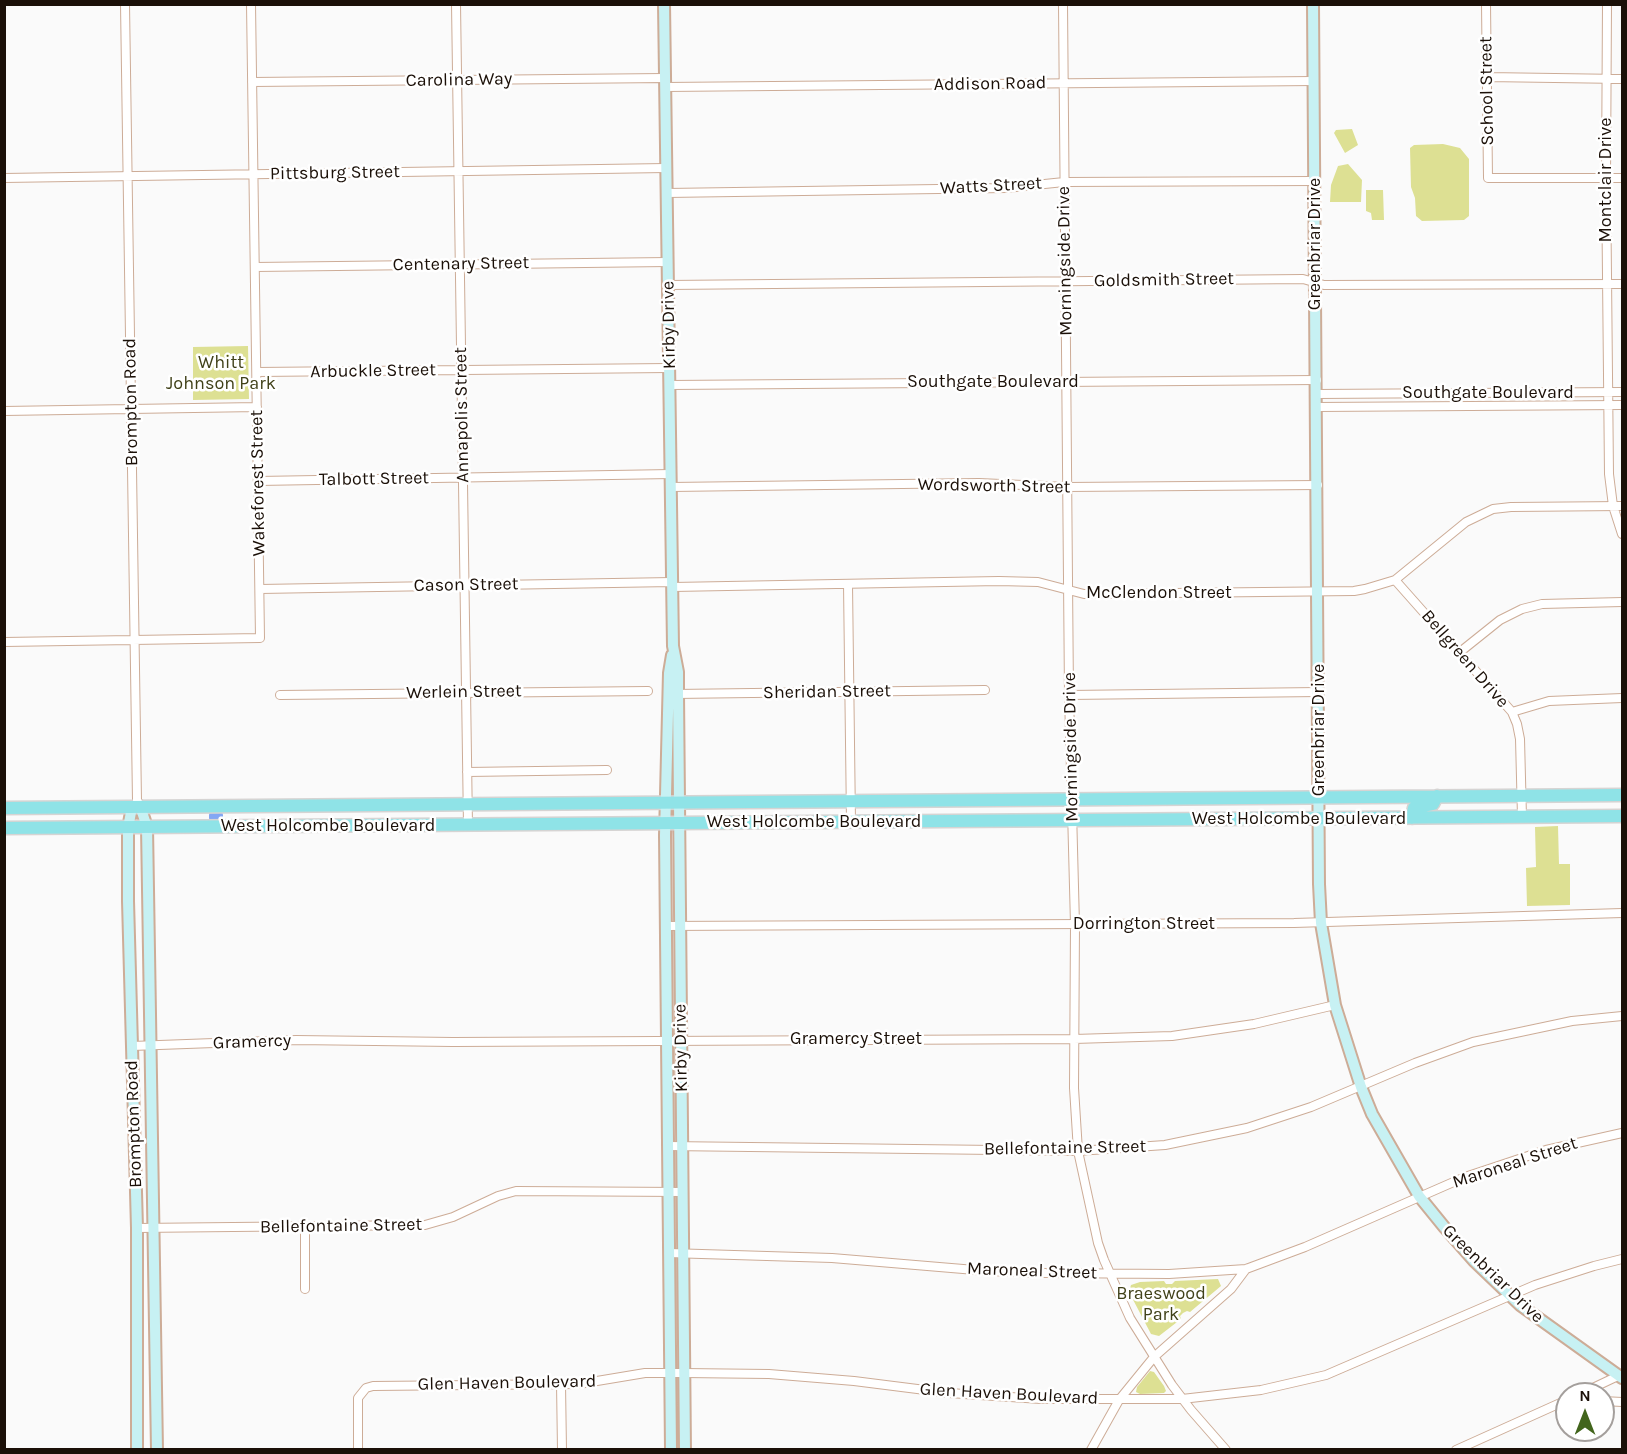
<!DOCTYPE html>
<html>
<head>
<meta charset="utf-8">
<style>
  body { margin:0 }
  #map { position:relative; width:1627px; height:1454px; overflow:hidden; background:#fafafa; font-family:Karla,sans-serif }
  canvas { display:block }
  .frame { position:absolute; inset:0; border:6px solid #1b1008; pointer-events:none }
  .north { position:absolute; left:1555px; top:1382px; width:60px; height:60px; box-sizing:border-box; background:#fff; border:2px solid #a49f9c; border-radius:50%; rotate:0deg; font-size:16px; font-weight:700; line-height:24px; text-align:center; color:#1b1008 }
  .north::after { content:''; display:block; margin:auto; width:21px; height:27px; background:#42651c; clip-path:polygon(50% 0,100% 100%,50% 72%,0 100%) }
</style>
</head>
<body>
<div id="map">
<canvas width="1627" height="1454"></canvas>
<div class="frame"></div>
<div class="north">N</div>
</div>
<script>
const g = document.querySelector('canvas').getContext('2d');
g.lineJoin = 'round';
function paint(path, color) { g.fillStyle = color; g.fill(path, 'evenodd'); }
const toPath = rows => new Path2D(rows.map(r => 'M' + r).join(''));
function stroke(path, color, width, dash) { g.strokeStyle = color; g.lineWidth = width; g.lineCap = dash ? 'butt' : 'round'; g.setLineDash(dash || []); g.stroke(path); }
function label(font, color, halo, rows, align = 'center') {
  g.font = font + ' Karla,sans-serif'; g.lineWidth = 5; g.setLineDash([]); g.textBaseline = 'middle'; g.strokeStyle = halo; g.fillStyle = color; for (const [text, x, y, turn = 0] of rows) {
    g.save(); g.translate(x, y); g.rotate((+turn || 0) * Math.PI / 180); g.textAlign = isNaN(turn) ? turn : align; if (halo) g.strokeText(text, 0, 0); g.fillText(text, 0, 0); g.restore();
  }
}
paint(toPath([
  [1352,129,1358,145,1345,153,1334,133,1336,130],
  [1443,144,1460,148,1469,159,1469,216,1464,220,1422,221,1416,216,1415,198,1411,187,1410,148,1414,145],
  [1348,164,1362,180,1361,202,1330,202,1331,185,1338,166],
  [1366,190,1383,190,1384,220,1372,220,1371,213,1366,211],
  [248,346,249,399,193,400,193,347],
  [1558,826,1559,864,1570,864,1570,905,1527,906,1526,868,1536,867,1535,827],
  [1218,1279,1221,1286,1190,1312,1187,1311,1183,1313,1180,1316,1181,1319,1159,1336,1151,1334,1129,1292,1131,1285,1140,1282,1164,1281,1166,1284,1172,1284,1175,1281],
  [1150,1371,1154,1372,1164,1386,1166,1391,1164,1393,1140,1394,1136,1392,1137,1387]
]), '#dde093');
stroke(toPath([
  [216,815,216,818]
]), '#84a7f3', 14);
const street = toPath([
  [125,4,137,800,140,806],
  [456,4,468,825],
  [1063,4,1069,695,1075,925,1074,1088,1078,1151,1098,1243,1104,1260,1130,1318,1172,1385,1191,1410,1226,1450],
  [1486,4,1488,178,1622,178],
  [1607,4,1606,177,1609,474,1613,506,1622,534],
  [1487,77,1622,79],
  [252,82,665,78],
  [665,87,1314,81],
  [4,178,666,168],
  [667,193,1006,188,1064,182,1315,181],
  [255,267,668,262],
  [668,285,1303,279,1324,285,1622,284],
  [257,372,669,368],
  [670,385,1317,380],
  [1317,394,1622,392],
  [1317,407,1622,405],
  [4,411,257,407],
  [258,481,671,474],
  [671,487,979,483,1067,487,1318,485],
  [1395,580,1512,712,1517,724,1520,739,1522,817],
  [848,584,851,822],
  [673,587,999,581,1038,582,1084,594,1354,591,1365,589,1395,580,1466,522,1493,509,1511,507,1622,506],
  [260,589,672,582],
  [4,642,260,638,251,4],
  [1460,652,1500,620,1522,609,1542,604,1622,602],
  [675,694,985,690],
  [280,695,648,691],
  [1069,695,1318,692],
  [1512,712,1549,701,1622,698],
  [467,772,607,770],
  [665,926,1294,923,1622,913],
  [132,1046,296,1040,453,1042,1074,1039,1172,1036,1254,1024,1335,1005],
  [668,1146,1078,1151,1165,1145,1247,1128,1311,1107,1415,1063,1473,1042,1572,1021,1622,1016],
  [305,1227,305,1289],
  [137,1228,425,1225,453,1217,498,1196,516,1191,683,1192],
  [669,1253,832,1258,987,1271,1046,1273,1169,1274,1246,1269,1305,1247,1465,1177,1546,1150,1622,1133],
  [561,1384,562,1450],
  [1580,1394,1618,1376],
  [1603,1401,1622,1402],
  [358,1450,358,1398,366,1388,373,1386,579,1384,645,1373,684,1373,769,1374,854,1381,949,1393,1041,1399,1182,1399,1261,1390,1326,1375,1535,1285,1594,1266,1622,1259],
  [1091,1450,1119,1400,1154,1357,1231,1289,1246,1269],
  [1456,1450,1567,1400]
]);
const secondary = toPath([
  [664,4,673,646,678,672,678,694,685,1450],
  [1313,4,1319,884,1321,923,1335,1005,1361,1087,1372,1114,1419,1196,1445,1228,1474,1261,1520,1305,1622,1378],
  [140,806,147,827,157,1450],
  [132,807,128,828,128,901,137,1228,137,1450],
  [671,1450,665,835,669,673,672,655]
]);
const primary = toPath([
  [4,808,1622,795],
  [1412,818,1414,808,1433,804,1437,796],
  [4,828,1622,816]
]);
stroke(street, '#cdac97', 10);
stroke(secondary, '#cdac97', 14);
stroke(primary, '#d6d4d3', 15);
stroke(street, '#fff', 8);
stroke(secondary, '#c7f1f3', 10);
stroke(primary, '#8fe3e7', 12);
label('18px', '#1b1008', '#fff', [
  ["Carolina Way",459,80,-1],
  ["Addison Road",990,84,-1],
  ["School Street",1487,91,-91],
  ["Pittsburg Street",335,173,-1],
  ["Montclair Drive",1606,180,-90],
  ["Watts Street",991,186,-3],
  ["Greenbriar Drive",1315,244,-90],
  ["Morningside Drive",1065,261,-91],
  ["Centenary Street",461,264,-1],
  ["Goldsmith Street",1164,280,-1],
  ["Kirby Drive",669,325,-91],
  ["Arbuckle Street",373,371,-1],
  ["Southgate Boulevard",993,382],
  ["Southgate Boulevard",1488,393],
  ["Brompton Road",131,402,-91],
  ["Annapolis Street",462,415,-91],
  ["Talbott Street",374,479,-1],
  ["Wakeforest Street",258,483,-91],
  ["Wordsworth Street",994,486,1],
  ["Cason Street",466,585,-1],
  ["McClendon Street",1159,593],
  ["Bellgreen Drive",1465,659,49],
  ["Werlein Street",464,692,-1],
  ["Sheridan Street",827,692,-1],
  ["Greenbriar Drive",1319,730,-90],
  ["Morningside Drive",1071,747,-91],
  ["West Holcombe Boulevard",1299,819],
  ["West Holcombe Boulevard",814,822],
  ["West Holcombe Boulevard",328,826],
  ["Dorrington Street",1144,924],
  ["Gramercy Street",856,1039],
  ["Gramercy",252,1042,-2],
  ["Kirby Drive",681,1048,-91],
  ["Brompton Road",134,1124,-92],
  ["Bellefontaine Street",1065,1148,-1],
  ["Maroneal Street",1515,1163,-18],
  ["Bellefontaine Street",341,1226,-1],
  ["Maroneal Street",1032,1271,2],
  ["Greenbriar Drive",1493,1274,44],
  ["Glen Haven Boulevard",507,1383,-1],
  ["Glen Haven Boulevard",1009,1394,3]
]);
label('18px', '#404119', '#fff', [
  ["Whitt",221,363],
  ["Johnson Park",221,384],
  ["Braeswood",1161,1294],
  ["Park",1161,1315]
]);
</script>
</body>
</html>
